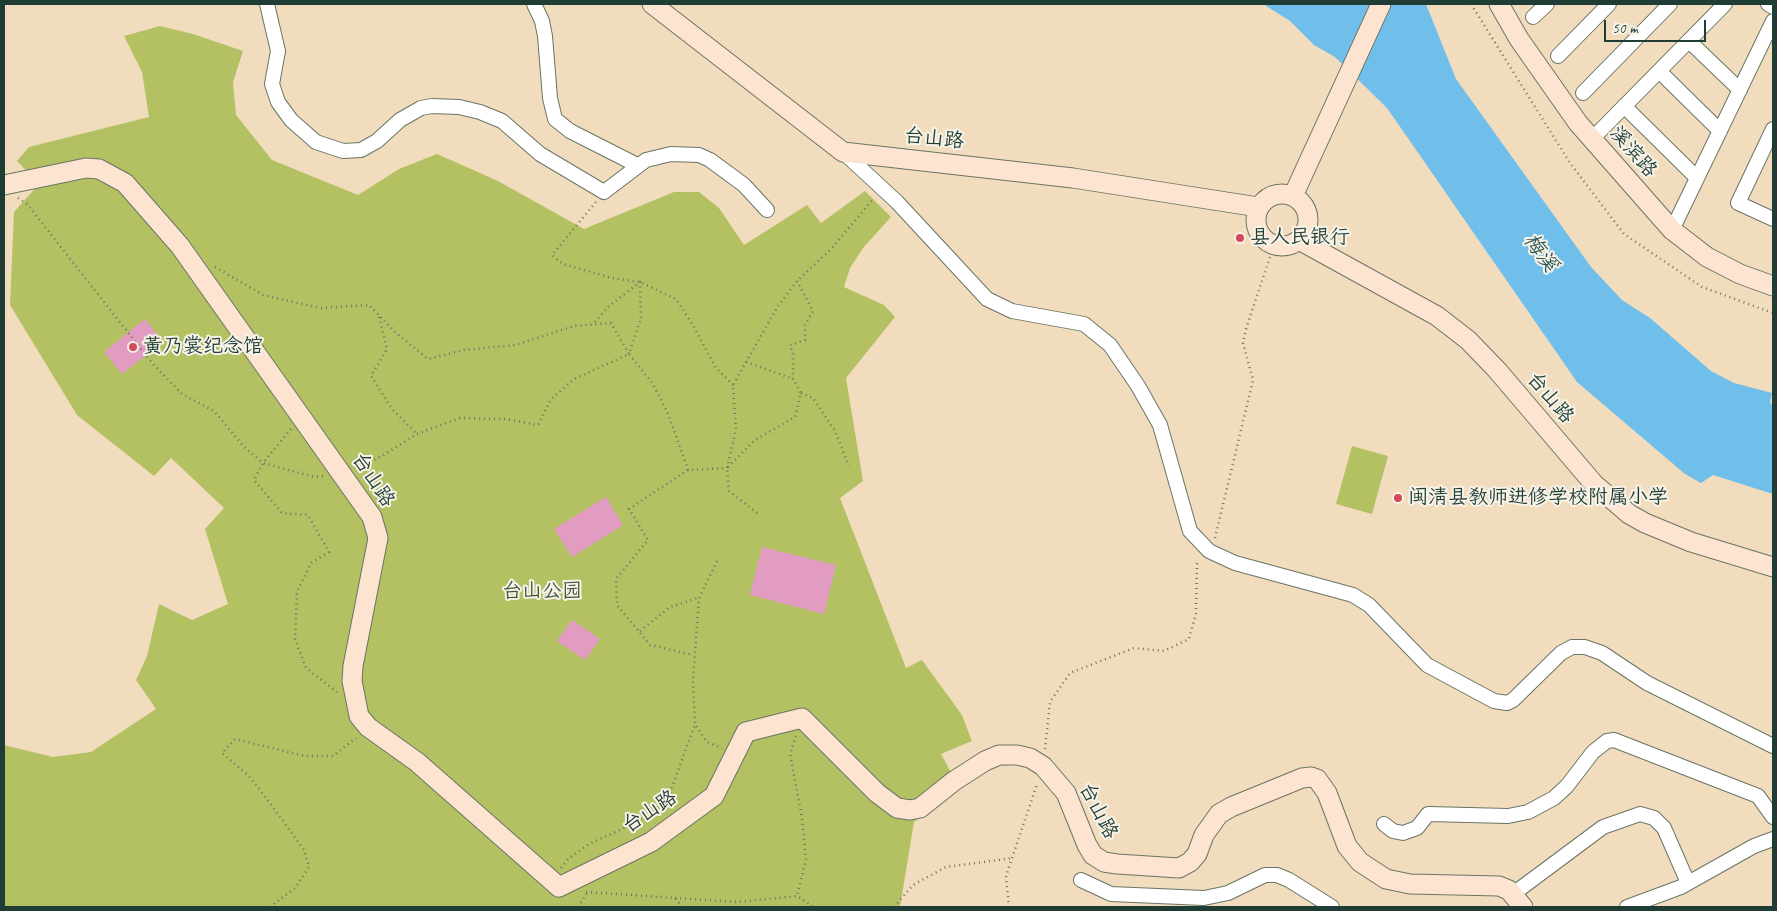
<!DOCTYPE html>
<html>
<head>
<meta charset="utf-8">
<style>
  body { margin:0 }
  #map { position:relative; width:1777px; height:911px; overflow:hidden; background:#f2dcbe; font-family:Caveat,sans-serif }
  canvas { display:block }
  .frame { position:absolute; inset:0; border:5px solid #1f3d34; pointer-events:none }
  .scale { position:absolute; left:1604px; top:20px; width:102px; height:22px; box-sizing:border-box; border:2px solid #1f3d34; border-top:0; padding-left:6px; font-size:15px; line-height:18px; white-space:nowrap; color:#1f3d34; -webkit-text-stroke:4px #f7f3e8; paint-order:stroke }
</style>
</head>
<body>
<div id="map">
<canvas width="1777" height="911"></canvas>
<div class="frame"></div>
<div class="scale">50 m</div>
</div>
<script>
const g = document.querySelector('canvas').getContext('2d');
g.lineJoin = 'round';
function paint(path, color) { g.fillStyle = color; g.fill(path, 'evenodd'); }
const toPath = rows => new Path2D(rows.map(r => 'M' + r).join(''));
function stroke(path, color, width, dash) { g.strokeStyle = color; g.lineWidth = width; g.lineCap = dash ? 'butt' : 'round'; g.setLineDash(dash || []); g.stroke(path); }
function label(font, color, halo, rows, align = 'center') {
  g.font = font + ' Caveat,"LXGW WenKai TC",sans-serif'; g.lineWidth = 4; g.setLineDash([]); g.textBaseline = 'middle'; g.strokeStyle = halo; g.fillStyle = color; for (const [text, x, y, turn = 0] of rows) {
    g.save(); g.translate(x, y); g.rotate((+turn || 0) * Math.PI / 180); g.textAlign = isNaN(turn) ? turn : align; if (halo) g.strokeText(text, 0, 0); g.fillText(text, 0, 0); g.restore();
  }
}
paint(toPath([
  [160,26,193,34,243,51,233,82,236,115,272,160,358,195,399,169,437,154,498,181,584,229,674,192,699,192,719,208,744,245,807,205,821,223,865,191,891,217,863,248,850,268,844,287,884,305,895,317,846,378,863,481,840,498,906,668,922,660,962,715,972,741,941,754,960,789,914,822,900,907,4,907,4,745,53,757,91,752,156,709,136,680,147,656,159,604,192,620,228,604,205,529,224,508,171,458,154,476,77,415,10,305,14,212,39,184,17,161,29,147,149,117,142,72,124,36],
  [1352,446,1388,456,1372,514,1336,504]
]), '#b3c163');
paint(toPath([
  [1263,4,1426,4,1456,79,1591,267,1622,300,1650,318,1711,371,1734,383,1772,393,1770,402,1773,406,1773,494,1713,475,1701,483,1685,474,1577,382,1387,108,1335,57,1314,45,1290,21]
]), '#6fbfea');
paint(toPath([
  [145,319,163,342,122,374,104,352],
  [606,497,623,525,572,557,554,529],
  [762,547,836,565,824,614,750,595],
  [572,620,600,639,585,660,557,641]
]), '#e39cc1');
const street = toPath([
  [267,4,278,51,272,84,278,102,291,120,316,142,343,151,361,150,377,141,400,120,421,108,432,106,459,107,480,112,502,121,540,154,604,192,646,160,671,154,699,155,710,160,744,185,767,210],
  [534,4,542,21,545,36,550,98,555,119,570,131,637,165],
  [1768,4,1773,7],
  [1533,17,1547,4],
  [1689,41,1740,90],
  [1558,56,1609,4],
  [1659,71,1720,131],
  [1583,93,1670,4],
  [1624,106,1697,178],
  [1773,129,1738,203,1773,219],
  [1592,139,1725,4],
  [843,152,897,202,987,299,1012,311,1084,324,1110,345,1138,386,1160,425,1190,531,1209,551,1235,563,1353,595,1369,605,1427,665,1494,701,1507,703,1513,700,1561,653,1572,647,1585,647,1602,653,1647,683,1773,746],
  [1672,230,1773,21],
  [1384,824,1393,831,1403,833,1417,828,1428,814,1508,816,1528,812,1554,798,1567,786,1593,752,1607,741,1614,740,1758,796,1773,817],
  [1081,880,1111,894,1204,898,1228,893,1265,875,1277,875,1289,880,1332,907],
  [1513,894,1603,827,1640,814,1654,818,1664,828,1688,883],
  [1627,907,1681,887,1754,846,1773,839]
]);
const secondary = toPath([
  [652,4,843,152,1073,178,1258,207],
  [1499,4,1519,39,1578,123,1672,230,1707,257,1740,274,1773,286],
  [4,185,86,168,99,169,125,183,180,246,372,517,378,538,353,666,352,681,359,716,368,727,417,762,559,887,651,842,714,796,746,732,802,718,877,793,897,808,910,810,920,808,954,781,985,761,999,755,1017,755,1030,758,1043,766,1066,793,1087,845,1093,855,1104,862,1117,864,1179,868,1190,862,1197,854,1204,835,1219,814,1231,807,1302,778,1311,777,1317,779,1327,793,1347,846,1360,862,1386,879,1410,884,1499,886,1509,890,1523,907],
  '1256 220a26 26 0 1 1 52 0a26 26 0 1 1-52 0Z',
  [1293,196,1381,4],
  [1299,240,1437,316,1468,340,1497,370,1594,484,1629,514,1645,523,1691,542,1773,567]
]);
stroke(street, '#697564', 16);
stroke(secondary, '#697564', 21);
stroke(toPath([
  [1471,4,1570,163,1624,234,1702,287,1773,313],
  [18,198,27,204,152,363,182,394,214,411,244,447,263,463,314,477,324,476],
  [596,202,552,255,563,264,612,278,640,282,676,299,694,327,716,368,733,385],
  [215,267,263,295,320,308,369,305,395,332,428,359,464,350,515,345,574,326,611,323,629,354,641,318,640,282,608,307,592,325],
  [379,317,387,349,371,376,392,409,417,434],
  [746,362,793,379],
  [801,393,813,398,835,431,849,466],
  [291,429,263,463,254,480,282,513,308,515,329,552,311,563,297,592,295,639,306,668,337,692],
  [356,468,382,456,417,434,460,418,506,419,538,425,551,399,574,379,629,354,653,384,669,416,688,470,727,468,736,430,733,385,778,306,797,281,832,248,874,198],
  [688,470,629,509,648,540,616,579,617,605,650,645,693,655],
  [757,513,729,491,727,468,755,440,795,417,801,393,793,379,793,354,790,345,805,340,805,325,813,311,797,281],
  [1215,538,1253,380,1243,343,1246,329,1274,245],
  [717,561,699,598,693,680,695,724,707,742,722,748],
  [640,631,670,607,698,598],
  [796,736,790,754,802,818,806,860,797,896],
  [1045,749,1050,702,1070,673,1134,648,1164,651,1189,639,1196,613,1197,564,1200,561],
  [561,868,568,859,589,844,633,824,667,801,695,724],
  [586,892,675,898,682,907],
  [675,898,737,902,797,896,814,907],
  [270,907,295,888,309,867,304,850,270,803,248,775,222,753,235,739,305,756,333,756,356,738],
  [578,907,588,892],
  [894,907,913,885,946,867,1013,858],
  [1009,907,1006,876,1037,784]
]), '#697564', 2.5, [1, 4]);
stroke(street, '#fff', 14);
stroke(secondary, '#fde4d1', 19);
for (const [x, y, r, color] of [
  [1240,238,5,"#d1495b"],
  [133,347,5,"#d1495b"],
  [1398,498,5,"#d1495b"]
]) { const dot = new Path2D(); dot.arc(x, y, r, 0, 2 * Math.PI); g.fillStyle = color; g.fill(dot); stroke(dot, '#f7f3e8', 2); }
label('20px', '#1f3d34', '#f7f3e8', [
  ["台山路",934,139,6],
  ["溪滨路",1633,152,49],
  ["台山路",1550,398,50],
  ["台山路",373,480,57],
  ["台山路",1098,811,63],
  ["台山路",650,812,-33]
]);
label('20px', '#1f3d34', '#f7f3e8', [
  ["县人民银行",1250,238],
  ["黄乃裳纪念馆",143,347],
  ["闽清县教师进修学校附属小学",1408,498]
], 'left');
label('20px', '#3d573d', '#f7f3e8', [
  ["台山公园",542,592]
]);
label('italic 21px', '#2f5758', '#f7f3e8', [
  ["梅溪",1540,253,53]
]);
</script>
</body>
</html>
